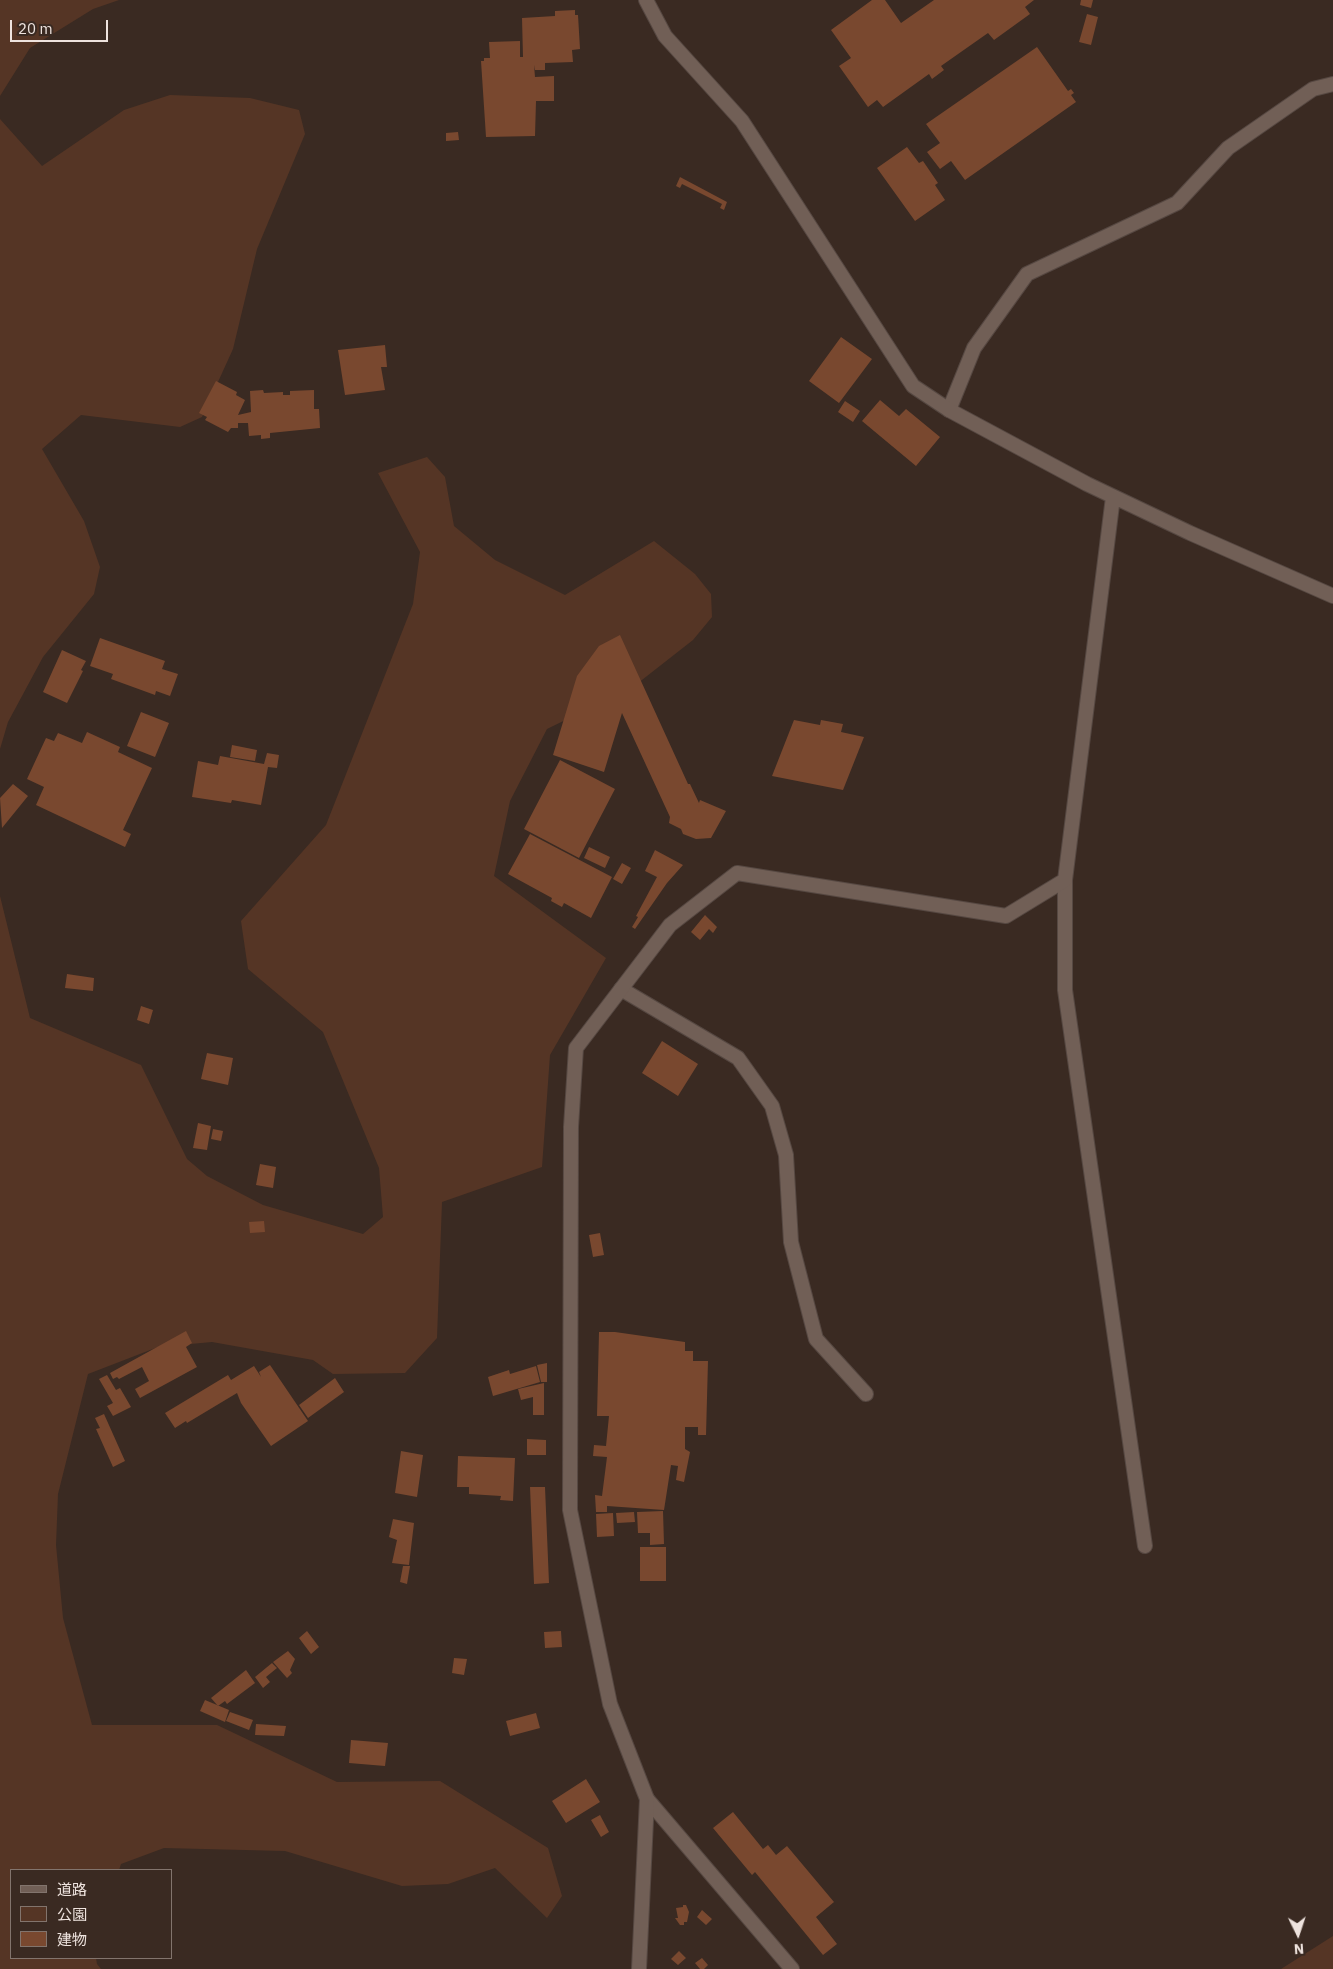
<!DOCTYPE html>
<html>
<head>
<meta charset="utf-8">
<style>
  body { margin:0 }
  #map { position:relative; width:1333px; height:1969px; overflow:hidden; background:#3a2a22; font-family:"IBM Plex Sans","Noto Sans JP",sans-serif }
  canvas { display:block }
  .legend { position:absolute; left:10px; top:1869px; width:162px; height:90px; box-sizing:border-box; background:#3a2a22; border:1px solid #82746d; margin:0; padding:6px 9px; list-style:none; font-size:15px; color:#eee3de }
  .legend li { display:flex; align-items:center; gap:10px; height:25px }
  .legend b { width:25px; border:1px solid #82746d }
  .north { position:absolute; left:1273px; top:1909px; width:50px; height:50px; -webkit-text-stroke:4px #3a2a22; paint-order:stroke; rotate:176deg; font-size:14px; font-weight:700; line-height:20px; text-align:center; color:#eee3de }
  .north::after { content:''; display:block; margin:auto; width:18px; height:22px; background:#eee3de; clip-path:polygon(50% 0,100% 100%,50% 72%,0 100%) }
  .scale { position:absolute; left:10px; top:20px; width:98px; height:22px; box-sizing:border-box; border:2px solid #eee3de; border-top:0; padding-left:6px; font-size:15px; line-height:18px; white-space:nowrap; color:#eee3de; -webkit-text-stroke:4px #3a2a22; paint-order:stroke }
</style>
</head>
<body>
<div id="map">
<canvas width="1333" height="1969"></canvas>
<ul class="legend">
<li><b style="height:6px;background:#715f56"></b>道路</li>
<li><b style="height:14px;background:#553525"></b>公園</li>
<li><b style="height:14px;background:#79482f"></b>建物</li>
</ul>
<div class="north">N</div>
<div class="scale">20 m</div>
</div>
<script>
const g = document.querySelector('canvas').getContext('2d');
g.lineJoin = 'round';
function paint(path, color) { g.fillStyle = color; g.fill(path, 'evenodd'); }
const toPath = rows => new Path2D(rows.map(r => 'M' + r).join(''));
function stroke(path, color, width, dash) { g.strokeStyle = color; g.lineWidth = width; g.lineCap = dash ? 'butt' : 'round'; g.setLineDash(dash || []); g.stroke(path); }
paint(toPath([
  [0,0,119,0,93,9,30,48,0,96],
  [170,95,250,98,299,110,305,134,257,249,233,349,202,417,180,427,81,415,42,449,84,521,100,567,94,594,43,657,8,722,0,749,0,119,42,166,124,110],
  [427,457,445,477,454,526,495,560,565,595,654,541,695,574,711,594,712,617,693,640,633,687,547,729,510,801,494,876,606,958,550,1055,542,1167,442,1202,437,1338,405,1373,333,1374,313,1360,212,1342,158,1347,88,1374,58,1494,56,1545,63,1618,92,1725,217,1725,337,1782,440,1781,548,1848,562,1896,547,1918,495,1868,448,1884,402,1886,285,1851,164,1848,121,1864,119,1870,11,1870,11,1958,96,1958,97,1964,101,1969,0,1969,0,896,30,1018,141,1065,187,1159,207,1176,263,1205,363,1234,383,1217,379,1168,323,1032,248,969,241,921,326,825,413,604,420,552,378,473],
  [1333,1936,1333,1969,1281,1969]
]), '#553525');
paint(toPath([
  [872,0,885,0,901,23,934,0,1034,0,1025,7,1030,14,994,40,988,33,941,66,944,70,932,79,929,74,883,107,877,100,868,107,839,66,851,58,831,30],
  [1081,0,1093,0,1091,8,1080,5],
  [575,10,575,15,578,15,580,49,572,50,573,62,545,63,545,70,535,70,534,65,535,77,554,76,554,101,536,101,535,136,486,137,481,61,484,61,484,58,490,58,489,42,520,41,520,57,523,57,522,18,555,16,555,11],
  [1087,14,1098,17,1091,45,1079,42],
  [1037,47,1068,91,1071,89,1074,93,1071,95,1076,102,965,180,951,161,940,169,927,152,940,143,926,124],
  [458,132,459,140,446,141,446,133],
  [907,147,919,163,923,161,938,183,935,185,945,200,915,221,877,168],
  [680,177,727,202,724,210,720,208,722,204,682,184,680,188,676,186],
  [841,337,872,359,839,403,809,381],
  [385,345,387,367,381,367,385,390,345,395,338,350],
  [216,381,237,392,236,395,245,400,238,415,251,412,250,391,263,390,264,393,283,392,283,395,290,395,290,391,314,390,314,409,319,409,320,428,270,433,270,438,261,439,261,435,249,436,248,423,238,423,238,428,231,428,228,432,205,420,207,417,199,413],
  [880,400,899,416,906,409,940,437,916,466,862,421],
  [845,401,860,411,853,422,838,412],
  [620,635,688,784,690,784,699,803,700,800,726,811,711,838,696,839,683,834,681,829,669,823,670,817,622,713,604,772,553,755,577,676,599,646],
  [100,638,165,661,162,669,178,674,170,696,156,691,155,695,111,679,113,674,90,666],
  [62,650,86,661,81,670,83,671,67,703,43,692],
  [141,712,169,723,155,757,127,746],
  [794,720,820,725,821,720,843,724,841,732,864,737,843,790,772,776],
  [87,732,120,747,118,752,152,768,123,830,131,834,125,847,36,805,44,787,27,779,46,738,54,741,58,733,82,743],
  [232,745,257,750,255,761,230,757],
  [267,753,279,755,277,768,268,767,261,805,232,800,231,803,192,797,198,761,218,765,220,756,264,764],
  [560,760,615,789,579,858,524,829],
  [13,784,28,796,2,828,0,798],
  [530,834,612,877,591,918,564,903,562,907,551,901,552,898,508,874],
  [589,847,610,857,605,868,584,858],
  [655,850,683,865,667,883,635,929,632,927,638,917,636,916,657,877,645,871],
  [622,863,631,868,622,884,613,879],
  [705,915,717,927,713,933,709,929,700,940,691,932],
  [67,974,94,978,93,991,65,988],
  [141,1006,153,1010,149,1024,137,1020],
  [662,1041,698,1064,678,1096,642,1073],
  [207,1053,233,1058,228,1085,201,1079],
  [198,1123,211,1126,207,1150,193,1148],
  [213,1129,223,1131,221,1141,211,1139],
  [260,1164,276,1167,273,1188,256,1185],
  [264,1221,265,1232,250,1233,249,1222],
  [600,1233,604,1255,593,1257,589,1235],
  [186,1331,192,1343,186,1347,197,1367,140,1398,135,1389,149,1381,142,1367,119,1379,117,1377,113,1379,110,1373],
  [599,1332,615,1332,685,1342,685,1351,693,1351,693,1361,708,1361,706,1435,698,1435,698,1427,685,1427,685,1449,690,1452,684,1482,676,1480,678,1466,671,1465,664,1510,607,1506,607,1512,596,1512,595,1495,602,1496,607,1457,593,1456,594,1445,606,1446,609,1416,597,1416],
  [547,1363,547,1382,541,1382,537,1365],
  [270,1365,308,1421,271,1446,241,1403,237,1393,187,1423,186,1421,175,1428,165,1413,228,1375,231,1380,254,1366,261,1377,259,1372],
  [536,1366,540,1382,493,1396,488,1377,509,1370,510,1374],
  [107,1375,116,1390,120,1388,131,1407,113,1416,107,1406,113,1403,99,1379],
  [335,1378,344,1392,308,1418,299,1405],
  [544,1383,544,1415,533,1415,533,1397,521,1400,518,1389],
  [104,1414,125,1461,113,1467,96,1429,100,1428,95,1418],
  [527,1439,546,1440,546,1455,527,1455],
  [401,1451,423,1455,417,1497,395,1493],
  [458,1456,515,1458,513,1501,500,1500,501,1496,469,1494,469,1487,457,1487],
  [530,1487,545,1487,549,1583,534,1584],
  [663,1511,664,1544,650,1545,650,1533,638,1533,637,1512],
  [634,1512,635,1522,617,1523,616,1513],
  [613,1513,614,1536,597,1537,596,1514],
  [393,1519,414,1523,409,1565,392,1563,397,1540,389,1537],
  [640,1547,666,1547,666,1581,640,1581],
  [403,1566,410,1566,407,1584,400,1582],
  [307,1631,319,1647,311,1654,299,1638],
  [561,1631,562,1647,545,1648,544,1632],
  [288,1651,295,1659,290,1670,292,1673,287,1678,273,1662],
  [454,1658,467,1659,464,1675,452,1673],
  [272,1663,277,1668,266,1677,270,1682,263,1688,255,1677],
  [246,1670,255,1683,227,1704,225,1701,218,1706,211,1698],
  [205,1700,229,1710,225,1722,200,1711],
  [230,1712,253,1720,249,1730,226,1721],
  [536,1713,540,1728,510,1736,506,1721],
  [256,1724,286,1726,284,1736,255,1735],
  [351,1740,388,1743,385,1766,349,1763],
  [586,1779,600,1802,566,1823,552,1801],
  [733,1812,763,1849,768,1845,776,1855,787,1846,834,1902,816,1917,837,1944,823,1955,755,1872,752,1875,713,1828],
  [600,1815,609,1832,601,1837,591,1820],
  [683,1905,686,1905,689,1912,687,1922,684,1922,684,1925,680,1925,675,1918,678,1918,676,1908,683,1907],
  [702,1910,712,1919,706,1925,697,1917],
  [679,1951,686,1958,678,1965,671,1959],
  [702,1958,708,1965,704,1969,700,1969,695,1963]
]), '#79482f');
const minor = toPath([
  [949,410,974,348,1027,274,1177,203,1228,148,1313,89,1333,84],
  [1065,880,1065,990,1145,1546],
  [621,989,738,1058,772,1106,786,1155,791,1242,816,1339,866,1394],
  [647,1799,792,1969]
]);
const tertiary = toPath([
  [646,0,665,36,742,121,913,386,949,410,1087,484,1190,533,1333,596],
  [639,1969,647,1799,610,1704,570,1510,571,1127,576,1048,670,925,737,873,1006,916,1065,880,1113,497]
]);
stroke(minor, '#564842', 16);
stroke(tertiary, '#564842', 16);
stroke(minor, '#715f56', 14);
stroke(tertiary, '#715f56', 14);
</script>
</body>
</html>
